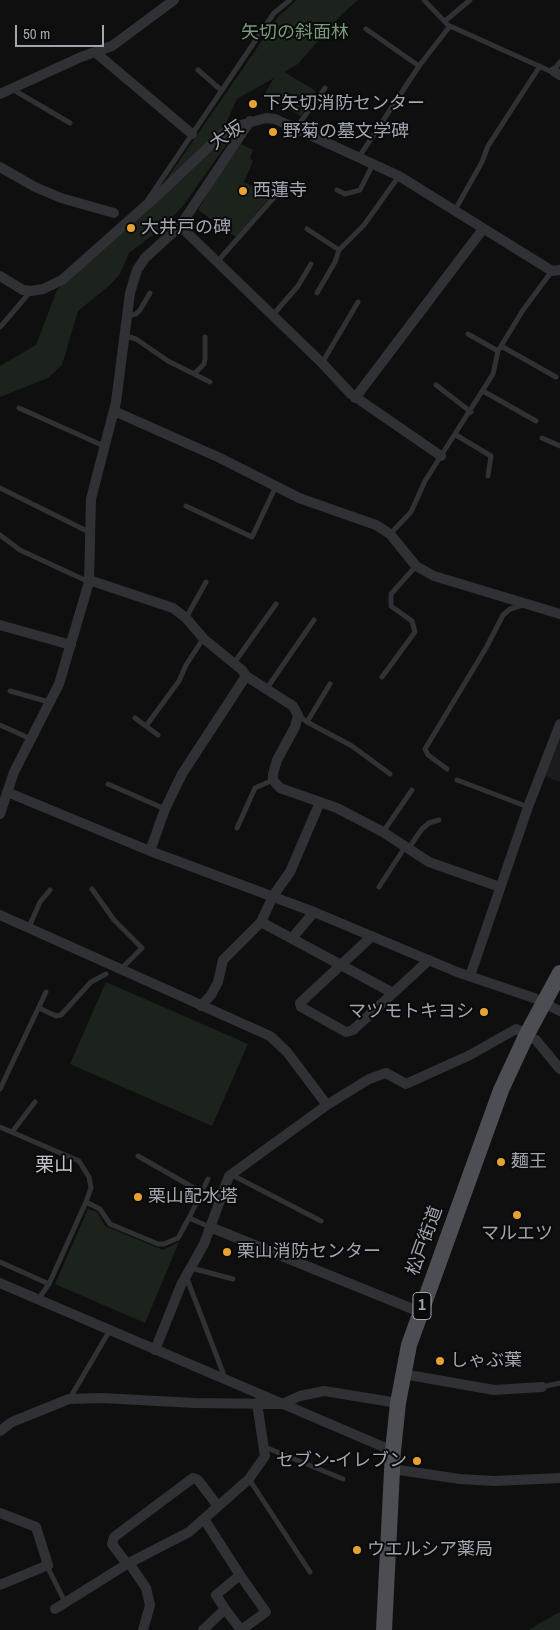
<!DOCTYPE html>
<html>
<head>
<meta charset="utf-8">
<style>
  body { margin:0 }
  #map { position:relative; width:560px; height:1630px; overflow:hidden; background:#0f0f10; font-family:"Archivo Narrow",sans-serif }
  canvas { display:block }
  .scale { position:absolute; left:15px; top:25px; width:89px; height:22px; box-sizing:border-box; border:2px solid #a1a6b1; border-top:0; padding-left:6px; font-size:15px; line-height:18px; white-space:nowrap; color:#a1a6b1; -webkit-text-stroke:4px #0a0a0b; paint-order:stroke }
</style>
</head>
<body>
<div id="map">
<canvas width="560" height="1630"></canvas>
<div class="scale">50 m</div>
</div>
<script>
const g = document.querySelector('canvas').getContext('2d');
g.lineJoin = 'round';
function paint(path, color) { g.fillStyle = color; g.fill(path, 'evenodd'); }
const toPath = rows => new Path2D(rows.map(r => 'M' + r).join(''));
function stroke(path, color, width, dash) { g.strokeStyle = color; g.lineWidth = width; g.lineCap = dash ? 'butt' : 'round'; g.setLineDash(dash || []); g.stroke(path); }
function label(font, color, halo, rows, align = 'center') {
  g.font = font + ' "Archivo Narrow","Noto Sans JP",sans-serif'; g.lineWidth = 4; g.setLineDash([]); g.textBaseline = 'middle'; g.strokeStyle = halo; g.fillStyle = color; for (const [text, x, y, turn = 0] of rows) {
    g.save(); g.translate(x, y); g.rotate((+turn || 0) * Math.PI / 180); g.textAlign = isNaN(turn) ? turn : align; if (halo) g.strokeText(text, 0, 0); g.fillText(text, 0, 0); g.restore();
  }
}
paint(toPath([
  [558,740,560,740,560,782,544,776]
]), '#1b1b1d');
paint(toPath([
  [297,0,358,0,341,15,298,64,284,72,316,91,301,116,264,95,274,78,237,99,226,123,236,131,183,206,158,231,129,253,120,274,110,285,78,311,62,365,48,378,0,397,0,366,36,345,57,290,146,209,279,16],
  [241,144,253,150,250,158,253,161,244,182,271,196,236,237,198,210,221,171],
  [106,982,248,1044,212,1126,70,1064],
  [88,1209,97,1212,105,1226,163,1250,179,1242,145,1323,55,1284],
  [560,1612,560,1630,529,1630,538,1624]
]), '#1c231c');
stroke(toPath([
  [424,0,449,26],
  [445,21,470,0],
  [366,29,419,66],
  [198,70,221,90],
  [12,89,70,123],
  [296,128,325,88],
  [359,157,419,66,450,26,552,72,560,62],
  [337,190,345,194,360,190,373,164],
  [147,201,274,13,290,0],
  [455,210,482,162,488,146,540,66],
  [307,229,339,250],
  [217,262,285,185],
  [317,293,335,262,339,250,364,225,399,176],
  [128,316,136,314,140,310,150,293],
  [272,316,298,286,311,264],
  [0,327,31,291],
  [468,334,498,351],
  [126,336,136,339,168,361,210,382],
  [501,346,556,377],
  [322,363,358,302],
  [194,374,204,364,205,359,205,337],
  [436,385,471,412],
  [483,391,536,421],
  [19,408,104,446],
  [456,435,491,456,488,476],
  [542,438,560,446],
  [0,488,89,532],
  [186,506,252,537,276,486],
  [390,534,411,512,425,481,493,374,498,351,523,310,552,271],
  [0,535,20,550,89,582],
  [186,618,206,582],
  [234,663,276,604],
  [382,677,415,632,412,621,391,606,391,594,416,566],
  [267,688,314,620],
  [10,691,49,702],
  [298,715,307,722,352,746,390,774],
  [135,718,158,735],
  [307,722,330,684],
  [0,725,31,739],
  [146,726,179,681,186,665,203,639],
  [447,769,428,755,425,749,486,648,503,615,510,609,523,605],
  [457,780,528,807],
  [108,784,165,809],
  [237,828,255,788,273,780],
  [383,832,412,790],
  [408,849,422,829,429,823,439,820],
  [379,887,405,847],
  [92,889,114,920,142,948,121,969],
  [29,927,40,902,50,890],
  [39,1008,56,1016,61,1015,91,982,106,974],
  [0,1089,46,992],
  [0,1127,79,1161,89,1177,91,1188,86,1202,49,1284,39,1298],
  [12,1132,35,1102],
  [138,1156,201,1192],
  [232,1175,321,1221],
  [208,1179,189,1218,210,1227],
  [86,1202,100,1209,110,1224,158,1244,164,1244,178,1238,189,1218],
  [0,1262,49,1284],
  [191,1268,233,1279],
  [186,1276,225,1378],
  [542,1387,560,1383],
  [70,1398,110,1330],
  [265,1447,343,1479],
  [249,1479,310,1572],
  [47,1566,65,1602]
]), '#303135', 5);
stroke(toPath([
  [95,52,192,134],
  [554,71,560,75],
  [0,94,81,57,112,46,174,0],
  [0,167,35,187,61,198,114,213],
  [180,226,322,363,351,394,441,456],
  [0,276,23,290,31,291,43,289,62,280,160,193,220,136,234,127,266,118,275,119,399,176,552,271,560,270],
  [355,398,483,229],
  [114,411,220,458,299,498,376,525,390,534,416,566,434,576,560,614],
  [89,580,173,608,186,618,204,639,242,670,246,676,293,706,298,715,295,727,277,760,273,774,273,780,280,788,337,808,383,832,429,862,500,887],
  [0,625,71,645],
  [7,792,150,851,314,912,457,972,534,998,560,1011],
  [0,814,14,772,59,684,89,582,91,499,116,402,130,293,137,270,145,258,180,226,250,121],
  [150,851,165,809,182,774,246,676],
  [0,915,270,1036,287,1052,327,1105],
  [261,922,393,993],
  [372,936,300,1003,301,1007,346,1032,353,1030,429,960],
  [293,937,314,912],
  [470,976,528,807,560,724],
  [201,1006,211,995,218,982,223,960,261,922,273,896,290,872,320,802],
  [526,1035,536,1040,560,1069],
  [210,1227,420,1312],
  [0,1283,393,1451],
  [155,1350,181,1285,204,1244,229,1176,327,1105,369,1079,386,1073,406,1084,470,1055,516,1029,527,1034],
  [403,1374,494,1390,542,1387],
  [0,1431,12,1422,69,1399,102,1398,195,1403,282,1404,300,1396,324,1391,398,1403],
  [392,1469,460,1479,494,1481,560,1478],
  [0,1513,36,1527,48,1565,0,1585],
  [129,1563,146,1588,150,1605,143,1630],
  [127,1564,112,1544,114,1537,193,1478,198,1480,217,1505],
  [240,1575,266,1612,241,1630],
  [55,1609,127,1564,189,1532,249,1479,265,1456,257,1403],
  [225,1609,241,1630],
  [203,1630,225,1609,216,1595,240,1575,204,1519]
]), '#303135', 10);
stroke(toPath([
  [384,1630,393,1451,398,1403,409,1345,501,1090,527,1034,560,973]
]), '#4d4e54', 16);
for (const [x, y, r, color] of [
  [253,104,5,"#e7a331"],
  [273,132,5,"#e7a331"],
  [243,191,5,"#e7a331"],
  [131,228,5,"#e7a331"],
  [484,1012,5,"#e7a331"],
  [501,1162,5,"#e7a331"],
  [138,1197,5,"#e7a331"],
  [517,1215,5,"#e7a331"],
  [227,1252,5,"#e7a331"],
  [440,1361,5,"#e7a331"],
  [417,1461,5,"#e7a331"],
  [357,1550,5,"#e7a331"]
]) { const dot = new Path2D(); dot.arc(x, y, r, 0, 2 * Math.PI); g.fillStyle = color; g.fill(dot); stroke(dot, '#0a0a0b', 2); }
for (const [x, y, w] of [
  [422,1306,18]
]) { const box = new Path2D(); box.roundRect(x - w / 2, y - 13.5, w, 27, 4); g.fillStyle = '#0a0a0b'; g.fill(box); stroke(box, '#a1a6b1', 1); }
label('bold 16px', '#a1a6b1', null, [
  ["1",422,1306]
]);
label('18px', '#789b79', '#0a0a0b', [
  ["矢切の斜面林",295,33]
]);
label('18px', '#a1a6b1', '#0a0a0b', [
  ["下矢切消防センター",263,104],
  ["野菊の墓文学碑",283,132],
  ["西蓮寺",253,191],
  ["大井戸の碑",141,228],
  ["マツモトキヨシ",474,1012,"right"],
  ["麺王",511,1162],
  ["栗山配水塔",148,1197],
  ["マルエツ",517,1234,"center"],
  ["栗山消防センター",237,1252],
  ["しゃぶ葉",450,1361],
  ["セブン-イレブン",407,1461,"right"],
  ["ウエルシア薬局",367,1550]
], 'left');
label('18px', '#a1a6b1', '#0a0a0b', [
  ["大坂",227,136,-34],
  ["松戸街道",425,1241,-70]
]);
label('19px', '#c2c5cd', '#0a0a0b', [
  ["栗山",54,1166]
]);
</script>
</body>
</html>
